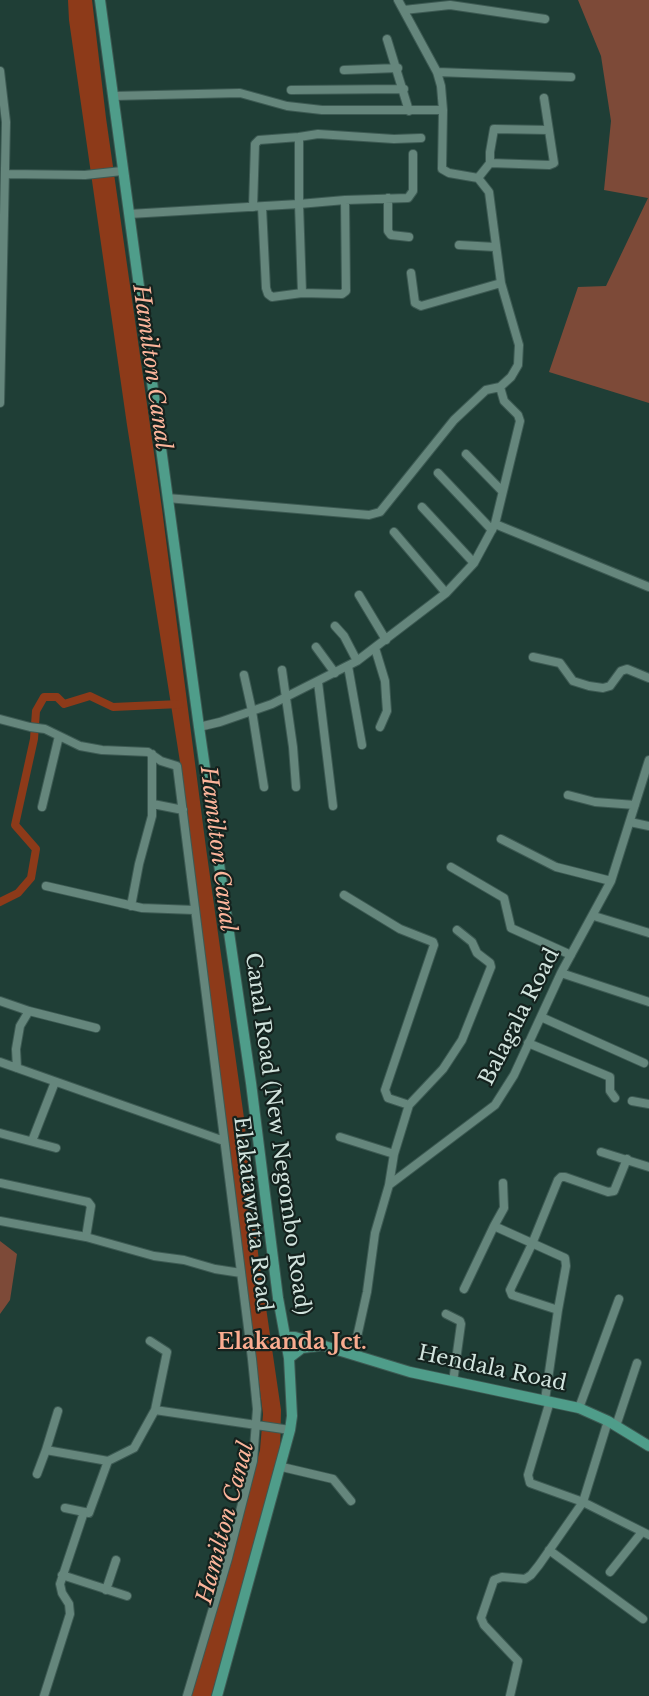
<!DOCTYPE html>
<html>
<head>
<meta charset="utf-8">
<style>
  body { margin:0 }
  canvas { display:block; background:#1f3e36 }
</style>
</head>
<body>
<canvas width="649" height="1696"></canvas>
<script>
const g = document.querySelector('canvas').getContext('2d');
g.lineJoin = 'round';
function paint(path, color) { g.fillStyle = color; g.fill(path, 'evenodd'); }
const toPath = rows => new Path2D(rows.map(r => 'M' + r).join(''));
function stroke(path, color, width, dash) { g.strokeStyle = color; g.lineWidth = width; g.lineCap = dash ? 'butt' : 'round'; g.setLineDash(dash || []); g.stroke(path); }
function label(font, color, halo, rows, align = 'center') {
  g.font = font + ' "Libre Baskerville",serif'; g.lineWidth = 4.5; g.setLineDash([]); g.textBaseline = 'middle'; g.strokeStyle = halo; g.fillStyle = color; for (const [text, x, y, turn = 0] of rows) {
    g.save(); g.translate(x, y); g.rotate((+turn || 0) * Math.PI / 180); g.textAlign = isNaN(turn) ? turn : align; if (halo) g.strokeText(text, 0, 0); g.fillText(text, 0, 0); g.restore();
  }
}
paint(toPath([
  [578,0,649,0,649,403,549,372,578,287,606,286,648,198,604,190,611,121,601,56],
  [0,1241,17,1254,10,1300,0,1314]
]), '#7d4a38');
paint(toPath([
  [68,0,92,0,106,118,162,509,206,848,244,1118,258,1253,281,1410,280,1455,263,1523,211,1696,190,1696,260,1450,263,1414,180,762,127,425,69,20]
]), '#8d3a19');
stroke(toPath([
  [0,902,18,893,31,878,36,849,15,825,34,739,36,711,44,697,57,697,64,704,90,696,113,707,180,704]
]), '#8d3a19', 8);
const minor = toPath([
  [404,10,450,5,545,19],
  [387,39,409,111],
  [344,70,398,68],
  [0,71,6,122,0,403],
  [437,72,571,77],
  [291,90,404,89],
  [113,96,240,93,287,106,322,110,443,110],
  [299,137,318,134,394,139,421,138],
  [490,163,549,165,554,163,544,98],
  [5,174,85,175,122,171],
  [478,178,490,163,490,152,494,129,549,130],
  [388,198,388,231,391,235,409,237],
  [253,207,255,144,259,140,299,137,299,204,302,293],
  [262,207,266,288,268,294,272,297,302,293,342,294,346,291,345,200],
  [129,214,299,204,345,200,408,198,413,191,413,154],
  [459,245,495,247],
  [411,273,415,303,421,306,501,283],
  [466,454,502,491],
  [438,473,492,530],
  [167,498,369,515,380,512,454,420,486,390,500,387],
  [422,507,474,563],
  [495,524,649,587],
  [394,532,446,593],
  [359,595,386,640],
  [335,626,344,636,357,661],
  [316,647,335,673],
  [375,648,385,681,386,697,387,711,380,727],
  [533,657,560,663,573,681,589,686,603,688,610,686,621,671,627,669,649,678],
  [348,666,362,745],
  [282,670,293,747,296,787],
  [244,675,252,711,264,787],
  [318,682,333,806],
  [0,719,30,727,45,729,80,746,102,750,148,752,161,761,177,766,252,1359,257,1409,253,1461,228,1558,187,1696],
  [199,727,220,722,272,704,357,661,446,593,474,563,495,524,520,421,518,415,504,401,500,387,511,377,518,365,519,345,501,283,489,192,478,178,449,173,442,169,443,110,441,86,437,72,398,0],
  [568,795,595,802,635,805],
  [153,804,183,810],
  [42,807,59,736],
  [630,822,649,826],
  [501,839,556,867,611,881],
  [451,867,504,898,511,928,571,955],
  [46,886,142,908,194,910],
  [344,895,400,929,433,942,434,945,385,1090,388,1098,409,1105],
  [131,906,139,864,152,816,152,754],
  [594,916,649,933],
  [561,973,649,1002],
  [0,1001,29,1011],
  [541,1017,644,1063],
  [528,1043,610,1077,610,1091,615,1098],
  [0,1062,224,1141],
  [17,1068,16,1049,20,1026,29,1011,96,1028],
  [632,1101,649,1104],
  [0,1133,56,1148],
  [340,1137,394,1154],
  [32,1141,55,1082],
  [601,1152,649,1167],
  [0,1183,88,1202,91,1206,86,1237],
  [389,1185,394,1154,409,1105,443,1069,462,1040,491,967,490,963,477,953,472,942,457,930],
  [0,1221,86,1237,154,1256,184,1260,215,1269,241,1273],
  [494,1226,504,1208,503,1183],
  [464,1289,494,1226,565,1258,566,1266,558,1310],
  [446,1314,460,1321,461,1324,453,1382],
  [150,1341,167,1352,155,1410],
  [353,1355,367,1292,375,1233,389,1185,495,1105,514,1075,561,973,611,881,649,760],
  [545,1400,558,1310,512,1295,510,1290,532,1244,558,1180,561,1177,565,1177,608,1192,614,1191,627,1159],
  [550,1401,528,1475,530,1483,583,1502,649,1535],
  [579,1408,619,1299],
  [616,1426,637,1363],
  [46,1450,58,1411],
  [282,1467,333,1479,351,1501],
  [37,1474,46,1450,108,1461],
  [65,1508,89,1513,108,1461,134,1448,155,1410,290,1430],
  [549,1550,643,1619],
  [610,1572,642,1532],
  [62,1575,127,1596],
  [106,1590,116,1560],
  [44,1696,70,1614,69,1604,62,1593,60,1584,84,1512],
  [510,1696,518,1661,484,1625,481,1618,494,1580,502,1577,525,1579,531,1575,539,1565,583,1502,608,1421]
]);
const major = toPath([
  [100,0,199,727,251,1083,278,1298,289,1358,292,1416,290,1430,217,1696],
  [286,1337,295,1337,410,1372,579,1408,608,1421,649,1446],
  [289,1358,302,1348,318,1346]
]);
stroke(minor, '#3d5a53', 10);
stroke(major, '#3d5a53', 12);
stroke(minor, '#65867c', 8);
stroke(major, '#4f9d8a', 10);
label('21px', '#d1e3dd', '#14221e', [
  ["Balagala Road",520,1017,-63],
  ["Canal Road (New Negombo Road)",277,1134,82],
  ["Elakatawatta Road",252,1214,83],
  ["Hendala Road",492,1369,12]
]);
label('italic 22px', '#fcb59b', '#14221e', [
  ["Hamilton Canal",151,367,82],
  ["Hamilton Canal",217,849,83],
  ["Hamilton Canal",226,1523,-75]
]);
label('bold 22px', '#faac90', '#14221e', [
  ["Elakanda Jct.",292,1343]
]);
</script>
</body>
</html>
